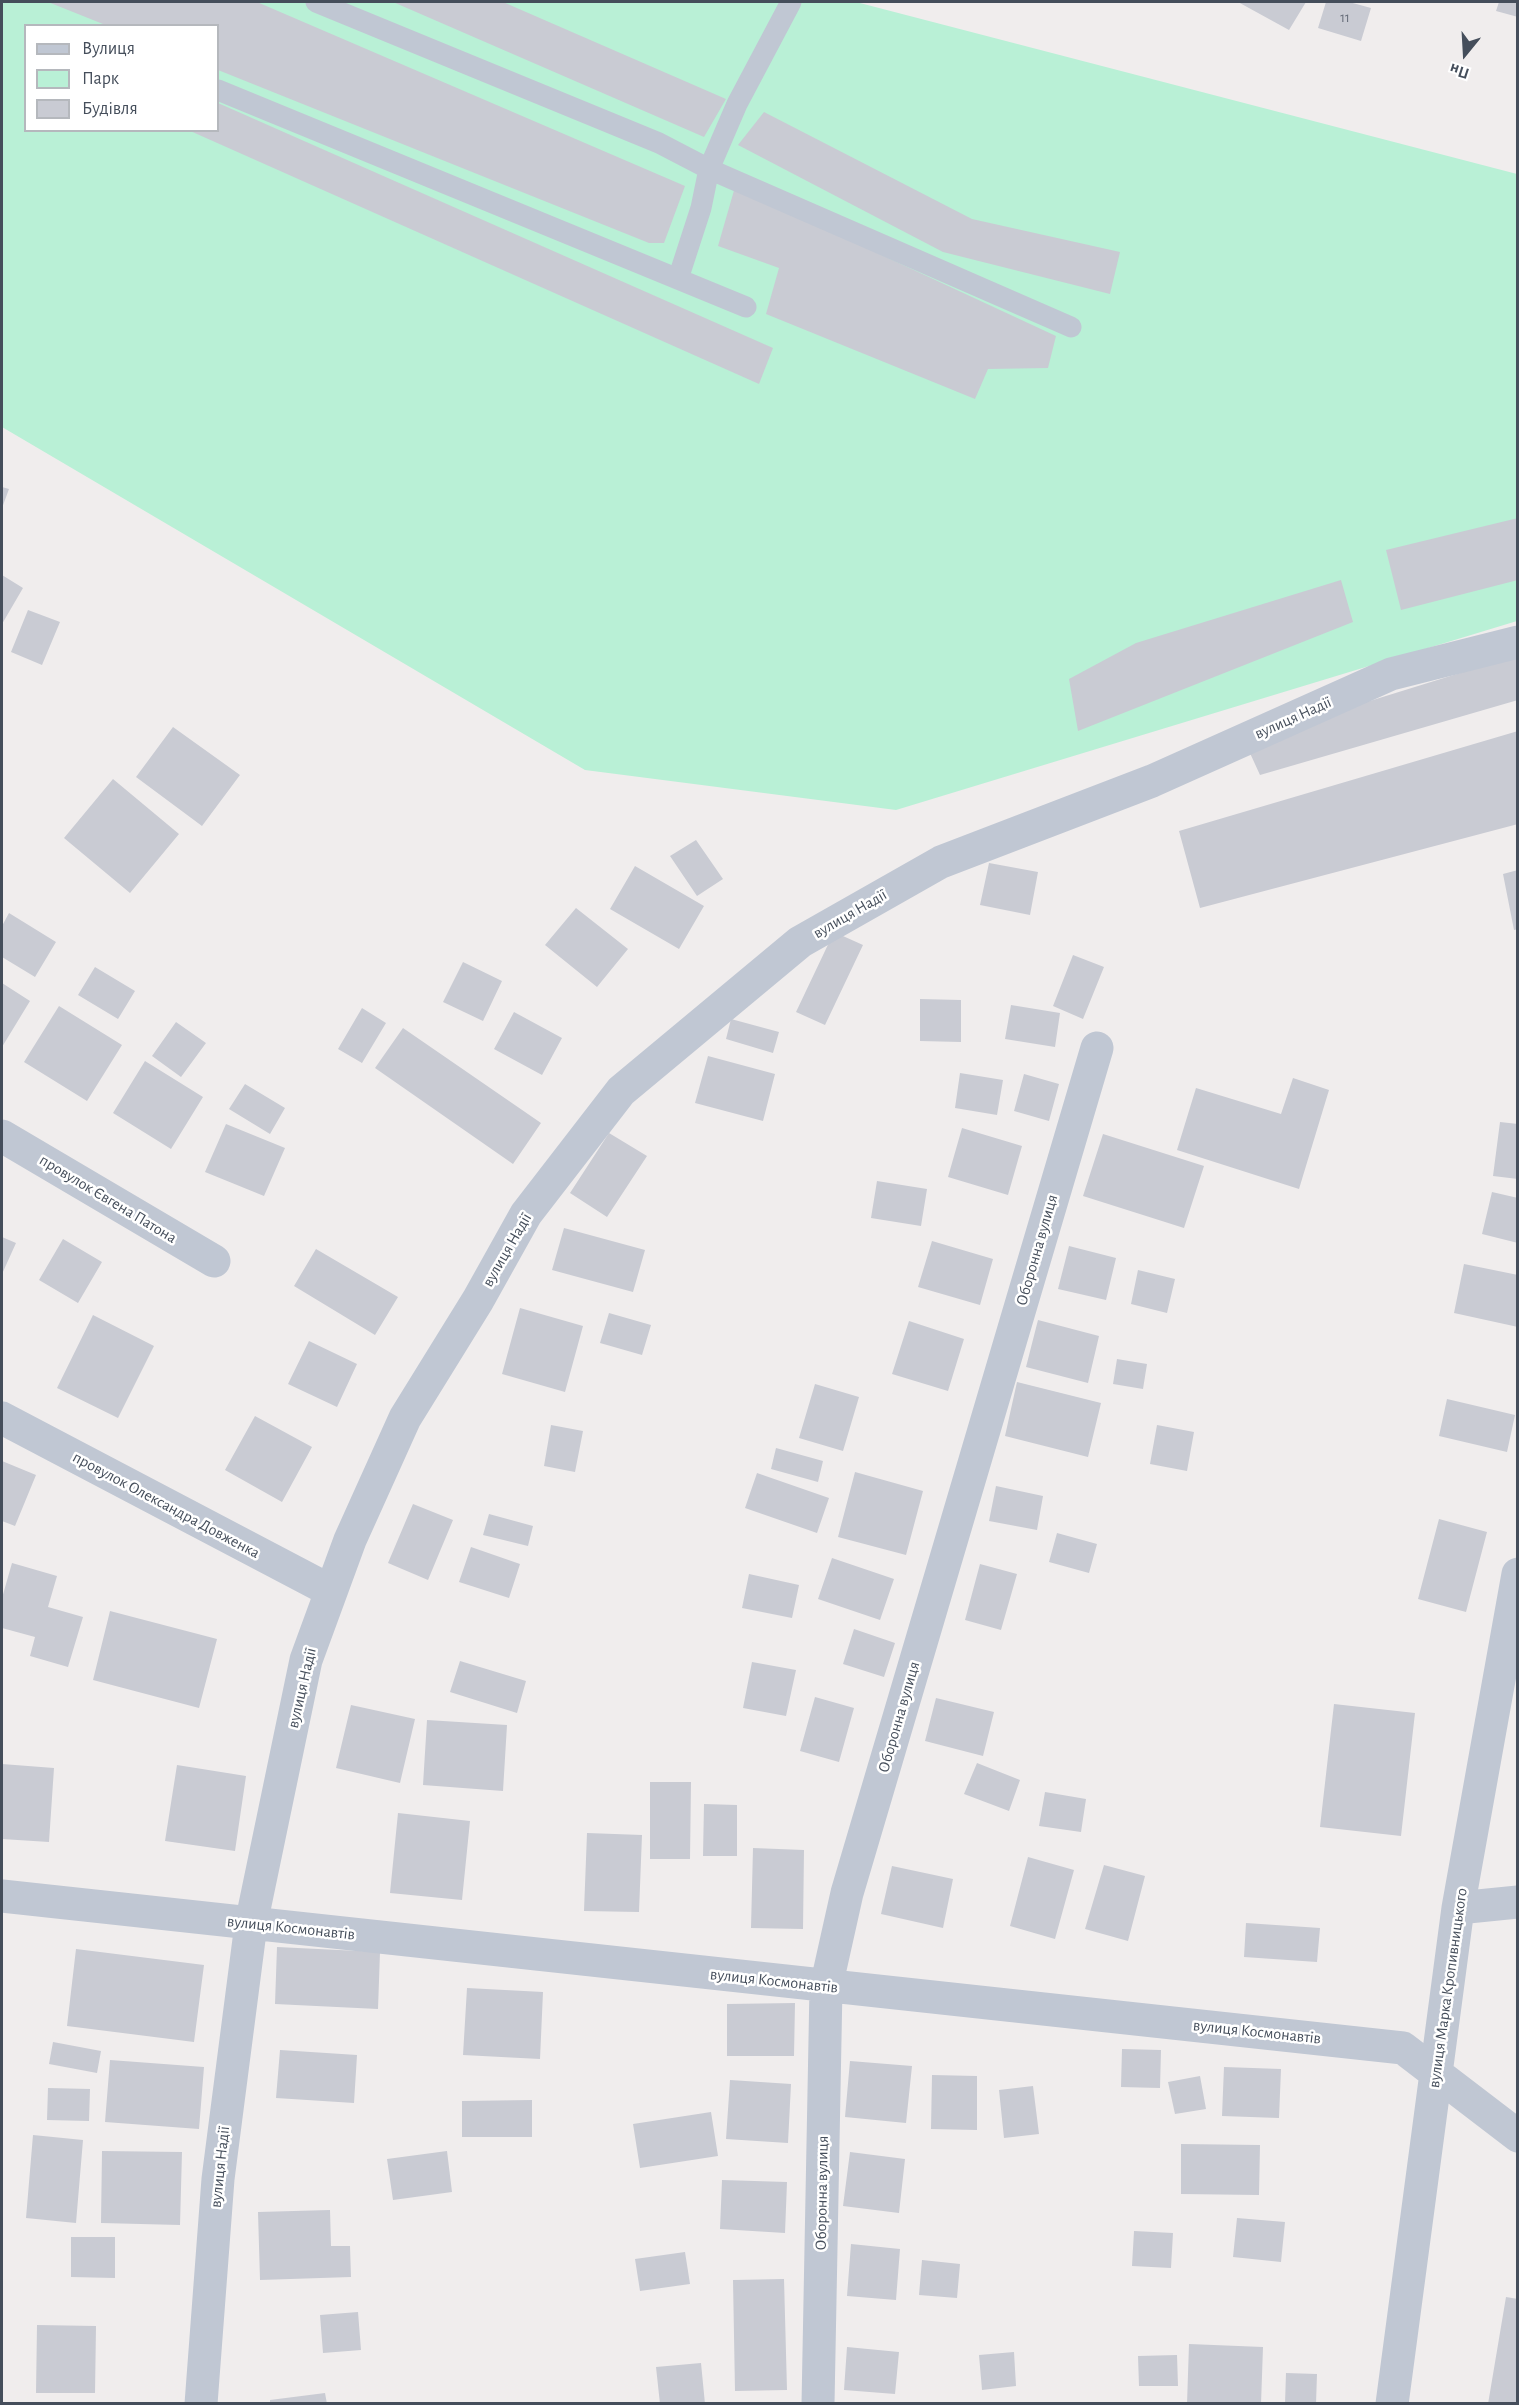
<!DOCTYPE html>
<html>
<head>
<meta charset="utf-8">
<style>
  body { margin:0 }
  #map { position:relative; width:1519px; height:2405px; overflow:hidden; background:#f0eded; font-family:"Alegreya Sans",sans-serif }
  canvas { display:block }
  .frame { position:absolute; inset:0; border:3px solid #454e5b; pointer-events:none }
  .legend { position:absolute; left:24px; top:24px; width:195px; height:108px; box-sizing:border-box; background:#fff; border:2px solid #b5b8bd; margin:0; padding:8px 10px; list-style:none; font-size:18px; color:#454e5b }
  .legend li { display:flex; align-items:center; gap:12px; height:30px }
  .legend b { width:30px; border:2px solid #b5b8bd }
  .north { position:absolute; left:1435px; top:24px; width:60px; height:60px; -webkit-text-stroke:4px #fff; paint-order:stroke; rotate:198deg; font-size:16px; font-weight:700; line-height:24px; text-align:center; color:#454e5b }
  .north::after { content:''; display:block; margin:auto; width:21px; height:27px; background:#454e5b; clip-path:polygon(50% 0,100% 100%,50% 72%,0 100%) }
</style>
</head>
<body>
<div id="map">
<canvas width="1519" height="2405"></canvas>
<div class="frame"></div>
<ul class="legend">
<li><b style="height:8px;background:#c0c7d3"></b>Вулиця</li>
<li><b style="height:16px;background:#b9f0d6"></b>Парк</li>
<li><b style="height:16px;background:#c9cbd3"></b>Будівля</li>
</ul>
<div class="north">Пн</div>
</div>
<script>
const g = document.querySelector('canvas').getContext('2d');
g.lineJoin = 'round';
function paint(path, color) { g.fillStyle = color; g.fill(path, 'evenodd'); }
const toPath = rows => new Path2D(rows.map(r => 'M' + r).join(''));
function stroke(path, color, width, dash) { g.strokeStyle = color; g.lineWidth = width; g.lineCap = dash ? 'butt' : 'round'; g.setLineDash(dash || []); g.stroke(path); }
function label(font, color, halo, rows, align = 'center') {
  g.font = font + ' "Alegreya Sans",sans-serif'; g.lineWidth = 5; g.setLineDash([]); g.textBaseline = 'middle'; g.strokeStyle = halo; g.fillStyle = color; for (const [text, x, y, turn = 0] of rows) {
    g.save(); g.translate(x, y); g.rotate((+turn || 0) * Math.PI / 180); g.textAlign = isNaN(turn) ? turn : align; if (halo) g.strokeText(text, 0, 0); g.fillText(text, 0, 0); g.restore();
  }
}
paint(toPath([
  [2,2,856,2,1517,174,1517,621,896,810,585,770,2,427],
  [26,26,218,26,218,130,26,130]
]), '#b9f0d6');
paint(toPath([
  [48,2,257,2,685,186,664,243,649,243,218,70,218,26,108,26],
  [393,2,503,2,726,99,704,137],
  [1238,2,1306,2,1289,30],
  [1326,2,1349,2,1371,8,1361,41,1318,28],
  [1499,2,1518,2,1518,17,1496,11],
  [218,103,773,348,759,384,188,130,218,130],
  [764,112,972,219,1120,252,1110,294,943,252,738,145],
  [735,187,1056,336,1048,368,988,369,975,399,766,314,779,268,718,246],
  [2,487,9,489,2,508],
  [1518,518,1518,580,1401,610,1386,550],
  [2,575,23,588,2,624],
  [1341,580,1353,622,1078,731,1069,679,1136,643],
  [28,610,60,622,42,665,11,652],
  [1518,655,1518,700,1260,775,1244,740],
  [173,727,240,775,202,826,136,777],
  [1518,731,1518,824,1200,908,1179,831],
  [113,779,179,834,130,893,64,838],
  [696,840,723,879,697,896,670,856],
  [989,863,1038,872,1030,915,980,905],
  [635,866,704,906,679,949,610,909],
  [1518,870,1518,929,1514,930,1503,874],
  [576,908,628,949,597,987,545,945],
  [9,913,56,942,35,977,2,957,2,926],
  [834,932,863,945,825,1025,796,1012],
  [1073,955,1104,967,1083,1019,1053,1006],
  [463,962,502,981,483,1021,443,1002],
  [95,967,135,991,118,1019,78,995],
  [2,983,30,1001,2,1047],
  [920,999,961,1000,961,1042,920,1041],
  [1011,1005,1060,1013,1055,1047,1005,1039],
  [59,1006,122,1045,87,1101,24,1062],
  [362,1008,386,1023,362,1063,338,1049],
  [514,1012,562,1038,542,1075,494,1049],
  [731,1019,779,1032,773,1053,726,1039],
  [176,1022,206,1043,181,1077,152,1056],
  [403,1028,541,1123,513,1164,375,1068],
  [708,1056,775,1074,763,1121,695,1103],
  [145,1061,203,1097,171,1149,113,1113],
  [960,1073,1003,1080,997,1115,955,1108],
  [1024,1074,1059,1084,1049,1121,1014,1111],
  [1293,1078,1329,1090,1299,1189,1177,1150,1196,1088,1281,1114],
  [245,1084,285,1108,270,1134,229,1109],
  [1500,1122,1518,1124,1518,1179,1493,1176],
  [226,1124,285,1148,264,1196,205,1172],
  [962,1128,1022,1146,1008,1195,948,1177],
  [609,1133,647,1156,607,1217,570,1193],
  [1103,1134,1204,1166,1184,1228,1083,1196],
  [877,1181,927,1189,921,1226,871,1218],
  [1492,1192,1518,1198,1518,1243,1482,1234],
  [564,1228,645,1250,633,1292,552,1270],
  [2,1237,16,1243,2,1274],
  [63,1239,102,1262,78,1303,39,1280],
  [932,1241,993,1259,980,1305,918,1287],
  [1069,1246,1116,1258,1106,1300,1058,1289],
  [316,1249,398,1297,375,1335,294,1286],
  [1464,1264,1518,1275,1518,1327,1454,1313],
  [1138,1270,1175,1279,1167,1313,1131,1304],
  [520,1308,583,1326,565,1392,502,1374],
  [609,1313,651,1325,642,1355,600,1343],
  [93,1315,154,1346,118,1418,57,1388],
  [1038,1320,1099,1336,1088,1383,1026,1367],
  [909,1321,964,1339,948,1391,892,1374],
  [309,1341,357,1364,337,1407,288,1384],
  [1117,1359,1147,1364,1143,1389,1113,1384],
  [1017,1382,1101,1403,1088,1457,1005,1436],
  [815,1384,859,1397,843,1451,799,1438],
  [1447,1399,1515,1415,1507,1452,1439,1436],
  [255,1416,312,1447,282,1502,225,1470],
  [551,1425,583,1431,575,1472,544,1466],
  [1157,1425,1194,1432,1187,1471,1150,1464],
  [776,1448,823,1461,818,1482,771,1469],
  [2,1461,36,1475,15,1526,2,1521],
  [855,1472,923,1491,906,1555,838,1537],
  [757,1473,829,1498,817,1533,745,1508],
  [996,1486,1043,1496,1037,1530,989,1521],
  [413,1504,453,1520,428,1580,388,1563],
  [489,1514,533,1526,528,1546,483,1535],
  [1439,1519,1487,1532,1466,1612,1418,1599],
  [1057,1533,1097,1544,1089,1573,1049,1562],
  [471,1547,520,1564,509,1598,459,1582],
  [832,1558,894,1579,880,1620,818,1599],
  [12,1563,57,1576,48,1607,83,1617,68,1667,30,1656,35,1637,2,1628,2,1598],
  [980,1564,1017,1574,1001,1630,965,1620],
  [749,1574,799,1585,792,1618,742,1608],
  [110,1611,217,1639,199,1708,93,1680],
  [854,1629,895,1643,884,1677,843,1664],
  [460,1661,526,1681,517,1713,450,1692],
  [752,1662,796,1670,786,1716,743,1708],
  [815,1697,854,1708,839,1762,800,1751],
  [936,1698,994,1712,983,1756,925,1741],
  [1334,1704,1415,1713,1401,1836,1320,1827],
  [351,1705,415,1719,400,1783,336,1768],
  [427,1720,507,1725,503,1791,423,1785],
  [977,1763,1020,1780,1009,1811,964,1794],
  [2,1764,54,1768,49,1842,2,1839],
  [177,1765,246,1776,235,1851,165,1841],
  [650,1782,691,1782,690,1859,650,1859],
  [1045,1792,1086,1799,1081,1832,1039,1826],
  [704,1804,737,1805,737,1856,703,1856],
  [398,1813,470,1821,462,1900,390,1893],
  [587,1833,642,1835,639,1912,584,1911],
  [753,1848,804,1850,803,1929,751,1928],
  [1028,1857,1074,1870,1055,1939,1010,1926],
  [1104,1865,1145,1876,1128,1941,1085,1929],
  [892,1866,953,1879,943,1928,881,1914],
  [1246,1923,1320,1928,1317,1962,1244,1957],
  [277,1947,380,1952,378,2009,275,2004],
  [76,1949,204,1965,194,2042,67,2026],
  [467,1988,543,1992,540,2059,463,2055],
  [795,2003,794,2056,727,2056,727,2004],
  [53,2042,101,2051,97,2073,49,2064],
  [1122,2049,1161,2050,1160,2088,1121,2087],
  [280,2050,357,2055,354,2103,276,2098],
  [110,2060,204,2067,199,2129,105,2122],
  [850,2061,912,2066,906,2123,845,2117],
  [1224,2067,1281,2069,1279,2118,1222,2116],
  [932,2075,977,2076,977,2130,931,2129],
  [1200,2076,1206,2109,1175,2114,1168,2082],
  [730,2080,791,2084,788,2143,726,2139],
  [1033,2086,1039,2134,1004,2138,999,2090],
  [48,2088,90,2089,89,2121,47,2120],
  [532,2100,532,2137,462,2137,462,2101],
  [711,2112,718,2156,640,2168,633,2124],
  [33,2135,83,2140,76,2223,26,2218],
  [1181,2144,1260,2145,1259,2195,1181,2194],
  [102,2151,182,2152,180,2225,101,2223],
  [447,2151,452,2192,393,2200,387,2159],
  [850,2152,905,2159,899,2213,843,2206],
  [722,2180,787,2182,785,2233,720,2229],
  [330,2210,331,2246,350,2246,351,2277,260,2280,258,2212],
  [1237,2218,1285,2222,1281,2262,1233,2257],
  [1134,2231,1173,2233,1171,2268,1132,2266],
  [71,2237,115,2237,115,2278,71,2277],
  [851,2244,900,2249,896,2300,847,2296],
  [685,2252,690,2284,640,2291,635,2259],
  [922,2260,960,2264,957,2298,919,2295],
  [784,2279,787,2390,735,2391,733,2280],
  [1506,2297,1518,2299,1518,2404,1488,2404],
  [358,2312,361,2350,323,2353,320,2315],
  [37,2325,96,2326,95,2393,36,2393],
  [1189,2344,1263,2347,1261,2404,1187,2404],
  [847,2347,899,2352,895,2394,844,2390],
  [1014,2352,1016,2386,982,2390,979,2355],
  [1177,2355,1178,2386,1139,2386,1138,2356],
  [701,2363,705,2404,660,2404,656,2367],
  [1286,2373,1317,2374,1316,2404,1285,2404],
  [325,2393,327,2404,270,2404,270,2400]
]), '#c9cbd3');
stroke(toPath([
  [316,2,659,143,709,169,1071,327],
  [218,90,746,307],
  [678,279,701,208,709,169,737,104,791,2]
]), '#c0c7d3', 21);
stroke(toPath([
  [2,1136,214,1261],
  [2,1418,331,1591],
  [2,1896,1403,2048,1518,2136],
  [1458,1908,1518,1902],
  [201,2404,218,2179,251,1924,306,1660,350,1540,405,1418,478,1300,526,1214,621,1091,800,942,941,862,1152,781,1391,674,1518,642],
  [818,2404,826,1987,847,1893,1097,1048],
  [1392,2404,1458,1908,1518,1574]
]), '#c0c7d3', 33);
label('14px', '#666d79', null, [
  ["11",1345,18]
]);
label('16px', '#454e5b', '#fff', [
  ["вулиця Надії",1293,718,-24],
  ["вулиця Надії",850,914,-30],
  ["провулок Євгена Патона",108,1199,31],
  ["вулиця Надії",507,1250,-60],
  ["Оборонна вулиця",1037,1250,-74],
  ["провулок Олександра Довженка",166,1505,28],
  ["вулиця Надії",302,1688,-77],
  ["Оборонна вулиця",899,1717,-74],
  ["вулиця Космонавтів",291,1928,6],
  ["вулиця Космонавтів",774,1981,6],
  ["вулиця Марка Кропивницького",1448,1988,-82],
  ["вулиця Космонавтів",1257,2032,6],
  ["вулиця Надії",220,2167,-84],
  ["Оборонна вулиця",822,2193,-89]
]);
</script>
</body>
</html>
